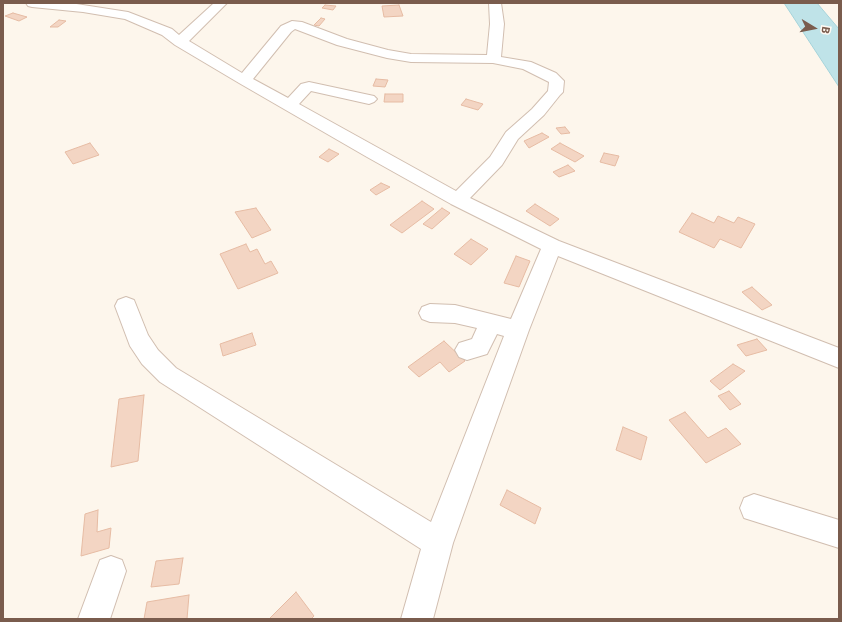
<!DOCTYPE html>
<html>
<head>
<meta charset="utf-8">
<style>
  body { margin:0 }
  #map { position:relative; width:842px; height:622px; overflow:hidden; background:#fdf6ec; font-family:"Noto Sans",sans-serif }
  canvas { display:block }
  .frame { position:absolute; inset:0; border:4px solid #7a5c4d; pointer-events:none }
  .north { position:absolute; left:794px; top:8px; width:40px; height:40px; -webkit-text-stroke:3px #fffaf3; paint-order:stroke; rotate:100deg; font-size:11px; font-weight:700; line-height:16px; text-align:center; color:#7a5c4d }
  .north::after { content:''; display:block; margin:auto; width:14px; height:18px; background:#7a5c4d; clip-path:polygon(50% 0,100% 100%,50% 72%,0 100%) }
</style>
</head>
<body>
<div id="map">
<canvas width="842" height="622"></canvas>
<div class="frame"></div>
<div class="north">B</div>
</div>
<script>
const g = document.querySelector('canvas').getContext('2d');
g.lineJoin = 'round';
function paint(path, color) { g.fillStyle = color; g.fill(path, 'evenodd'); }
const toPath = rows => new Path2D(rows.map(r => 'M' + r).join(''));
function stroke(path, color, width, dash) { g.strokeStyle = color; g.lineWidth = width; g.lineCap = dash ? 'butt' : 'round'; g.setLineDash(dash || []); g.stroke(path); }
const water = toPath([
  [784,3,817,3,839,29,839,87,784,3]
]);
paint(water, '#bfe3e8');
stroke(water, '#a5d3da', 1);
const building = toPath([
  [325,5,336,6,333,10,322,8,325,5],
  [399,5,403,16,384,17,382,6,399,5],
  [13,13,27,17,19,21,5,16,13,13],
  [321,18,325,19,319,26,314,25,321,18],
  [59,20,66,21,58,27,50,27,59,20],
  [376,79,388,80,385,87,373,86,376,79],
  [385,94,403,94,403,102,384,102,385,94],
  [466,99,483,104,478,110,461,105,466,99],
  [565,127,570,133,561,134,556,128,565,127],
  [542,133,549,137,529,148,524,141,542,133],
  [90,143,99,155,73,164,65,152,90,143],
  [560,143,584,156,575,162,551,149,560,143],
  [329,149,339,154,328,162,319,157,329,149],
  [604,153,619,156,615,166,600,162,604,153],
  [568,165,575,171,559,177,553,172,568,165],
  [381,183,390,187,376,195,370,190,381,183],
  [422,201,434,209,402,233,390,225,422,201],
  [535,204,559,219,550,226,526,211,535,204],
  [256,208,271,230,252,238,235,212,256,208],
  [442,208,450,213,432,229,423,224,442,208],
  [692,213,714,223,718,216,734,223,738,217,755,224,741,248,720,239,714,248,679,232,692,213],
  [471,239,488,249,471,265,454,254,471,239],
  [246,244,250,252,257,249,265,264,271,261,278,273,238,289,220,254,246,244],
  [516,256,530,261,519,287,504,283,516,256],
  [752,287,772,305,762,310,742,292,752,287],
  [252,333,256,345,223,356,220,344,252,333],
  [757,339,767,350,746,356,737,345,757,339],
  [444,341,465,361,449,372,440,362,419,377,408,367,444,341],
  [733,364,745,371,720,390,710,381,733,364],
  [729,391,741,404,730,410,718,396,729,391],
  [144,395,138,461,111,467,119,399,144,395],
  [685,412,708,438,726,428,741,444,706,463,669,420,685,412],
  [623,427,647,437,641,460,616,450,623,427],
  [507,490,541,508,535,524,500,505,507,490],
  [98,510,97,532,111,528,109,548,81,556,85,514,98,510],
  [183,558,179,584,151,587,156,561,183,558],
  [296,592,314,616,311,619,269,619,296,592],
  [189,595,187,619,144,619,147,602,189,595]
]);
paint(building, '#f3d5c3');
stroke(building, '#e6bba3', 1);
const minor = toPath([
  [26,3,70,3,128,12,172,29,179,35,214,3,227,3,189,41,242,73,281,26,292,21,302,22,347,39,388,50,411,54,487,55,490,24,489,3,501,3,504,24,501,57,531,62,556,73,564,81,563,92,560,95,544,115,518,139,502,165,470,198,559,241,839,348,839,368,558,256,529,330,453,543,433,619,401,619,421,549,160,382,142,364,130,346,115,306,118,300,126,297,134,300,148,335,158,350,176,368,431,522,504,336,497,334,487,354,467,360,459,357,455,350,459,343,472,339,477,328,455,323,430,322,422,319,419,313,422,307,430,304,455,305,511,319,541,249,451,204,367,157,239,83,175,45,162,35,125,19,83,12,32,7,28,6,26,3],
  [295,29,337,45,387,58,411,62,493,63,523,69,549,82,548,91,532,109,506,132,490,157,456,191,299,104,311,91,369,104,374,102,377,99,374,96,309,82,301,84,288,98,253,79,291,32,295,29],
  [754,494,839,520,839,548,744,518,740,508,744,498,754,494],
  [111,556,122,560,126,571,110,619,78,619,100,560,111,556]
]);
stroke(minor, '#d1beb0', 2);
paint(minor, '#fff');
</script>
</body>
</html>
